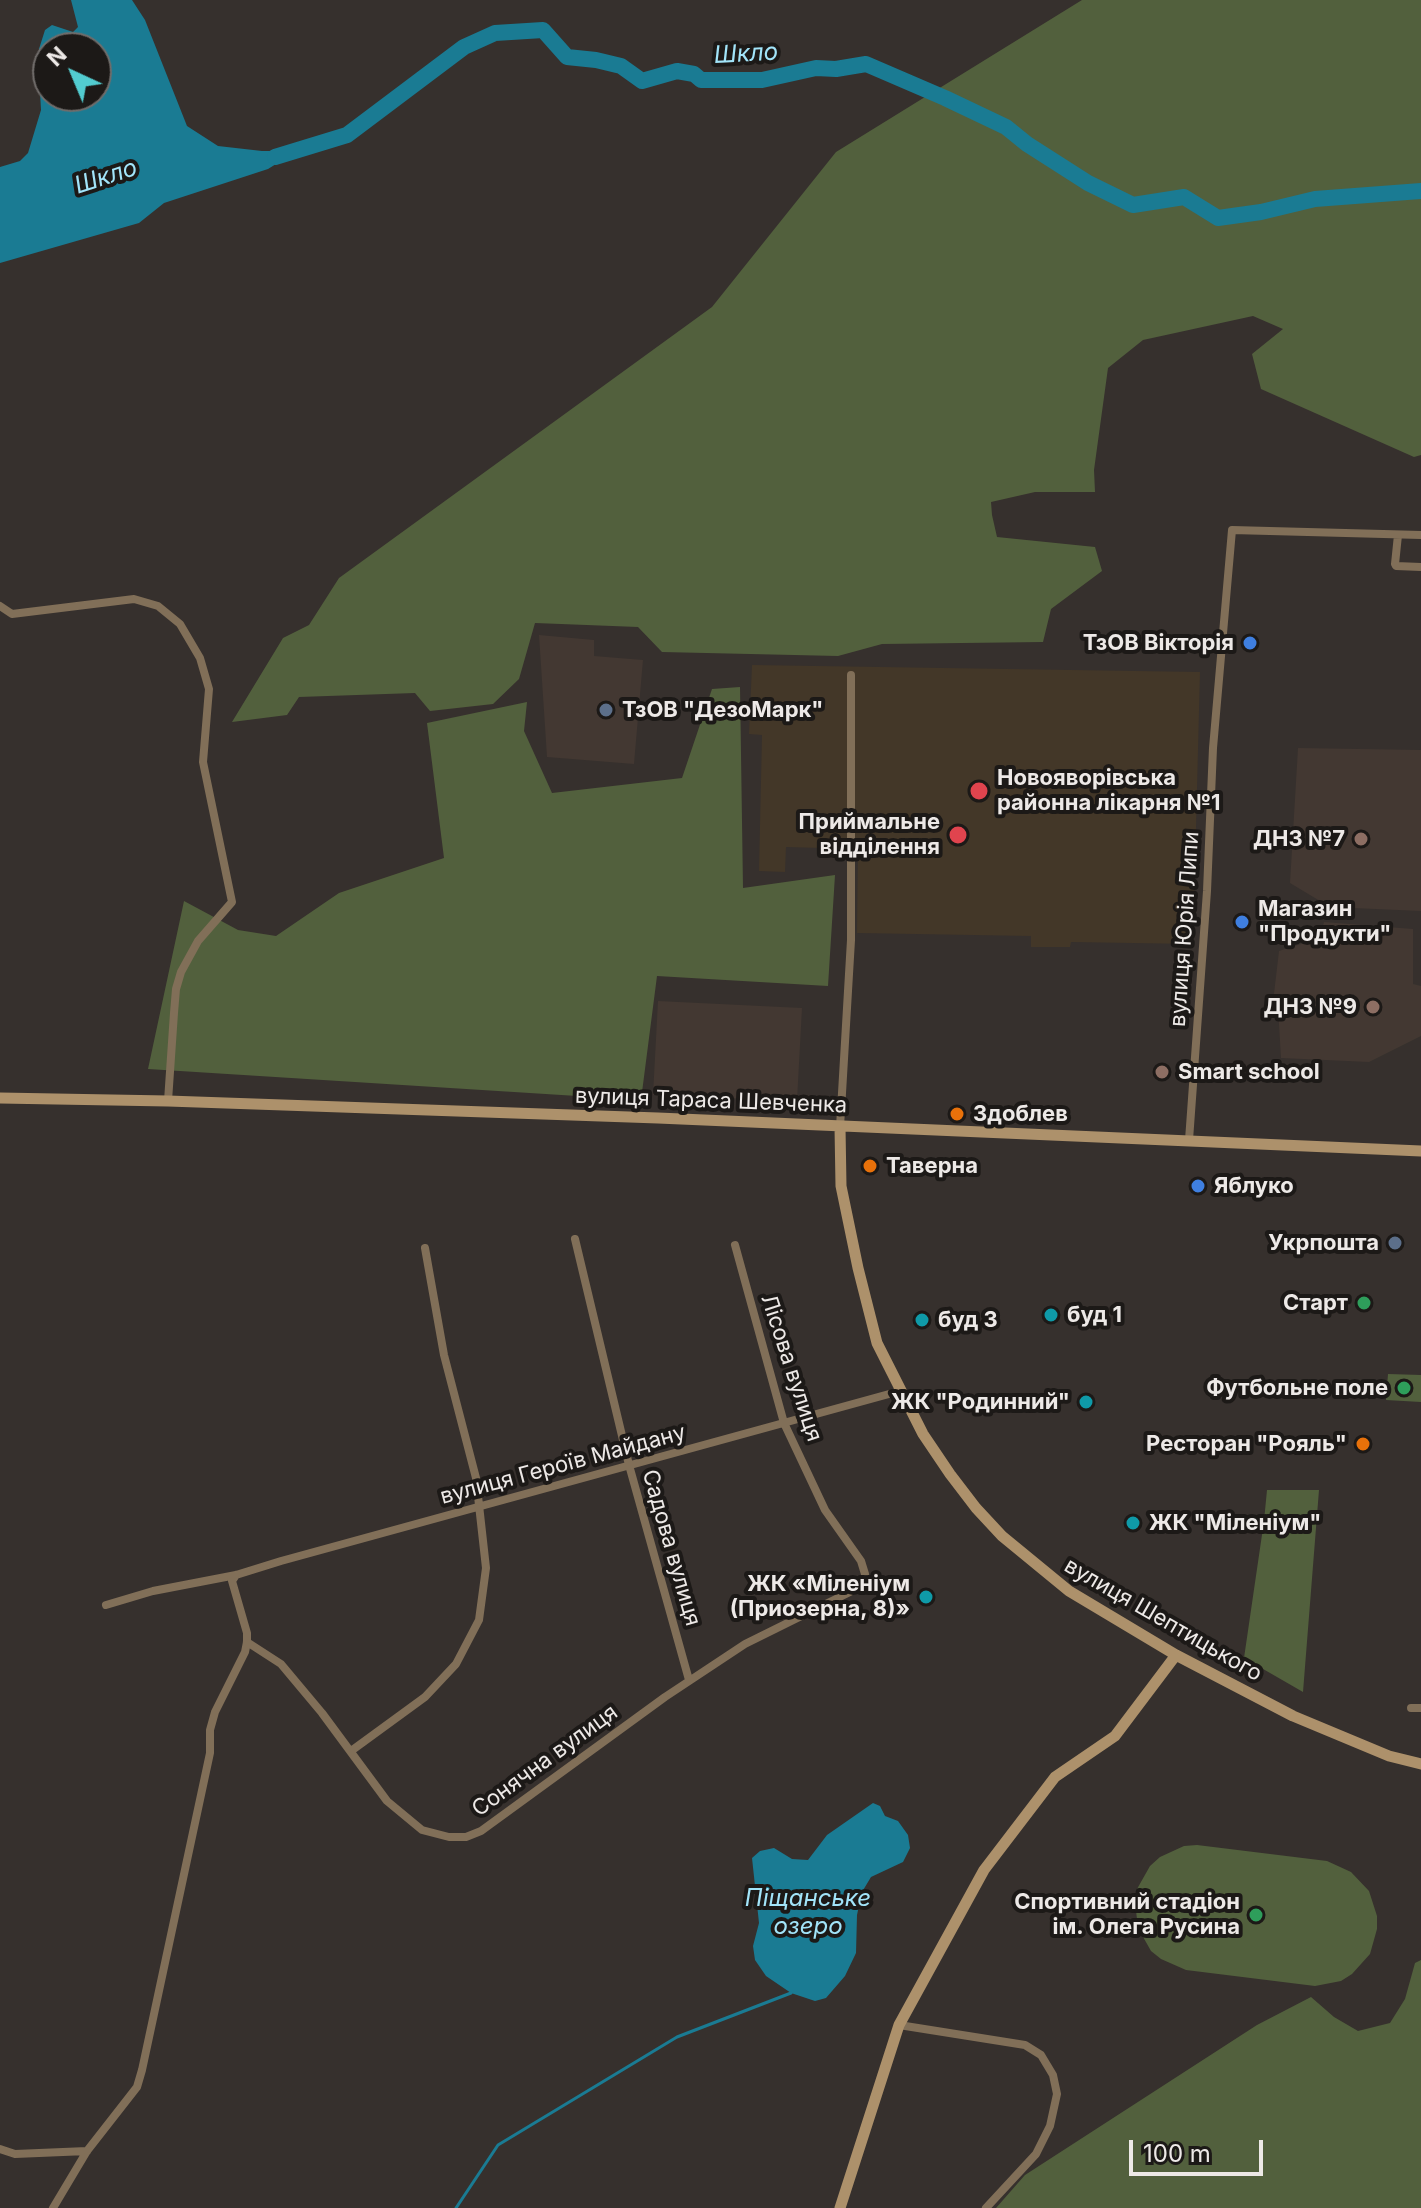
<!DOCTYPE html>
<html>
<head>
<meta charset="utf-8">
<style>
  body { margin:0 }
  #map { position:relative; width:1421px; height:2208px; overflow:hidden; background:#36302d; font-family:Inter,sans-serif }
  canvas { display:block }
  .north { position:absolute; left:32px; top:32px; width:80px; height:80px; box-sizing:border-box; background:#1c1917; border:2px solid #706c6a; border-radius:50%; rotate:316deg; font-size:22px; font-weight:700; line-height:32px; text-align:center; color:#ede9e7 }
  .north::after { content:''; display:block; margin:auto; width:28px; height:36px; background:#52ccd0; clip-path:polygon(50% 0,100% 100%,50% 72%,0 100%) }
  .scale { position:absolute; left:1129px; top:2140px; width:134px; height:36px; box-sizing:border-box; border:4px solid #ede9e7; border-top:0; padding-left:10px; font-size:24px; line-height:28px; white-space:nowrap; color:#ede9e7; -webkit-text-stroke:6px #1c1917; paint-order:stroke }
</style>
</head>
<body>
<div id="map">
<canvas width="1421" height="2208"></canvas>
<div class="north">N</div>
<div class="scale">100 m</div>
</div>
<script>
const g = document.querySelector('canvas').getContext('2d');
g.lineJoin = 'round';
function paint(path, color) { g.fillStyle = color; g.fill(path, 'evenodd'); }
const toPath = rows => new Path2D(rows.map(r => 'M' + r).join(''));
function stroke(path, color, width, dash) { g.strokeStyle = color; g.lineWidth = width; g.lineCap = dash ? 'butt' : 'round'; g.setLineDash(dash || []); g.stroke(path); }
function label(font, color, halo, rows, align = 'center') {
  g.font = font + ' Inter,sans-serif'; g.lineWidth = 8; g.setLineDash([]); g.textBaseline = 'middle'; g.strokeStyle = halo; g.fillStyle = color; for (const [text, x, y, turn = 0] of rows) {
    g.save(); g.translate(x, y); g.rotate((+turn || 0) * Math.PI / 180); g.textAlign = isNaN(turn) ? turn : align; if (halo) g.strokeText(text, 0, 0); g.fillText(text, 0, 0); g.restore();
  }
}
paint(toPath([
  [539,635,594,640,594,656,643,660,634,764,547,757],
  [1298,748,1421,750,1421,911,1330,907,1290,883],
  [1324,922,1413,929,1413,984,1421,986,1421,1036,1369,1062,1281,1058,1278,1008,1273,1002,1279,951,1320,938],
  [658,1001,802,1008,797,1101,653,1095]
]), '#433832');
paint(toPath([
  [752,665,1200,672,1193,944,1071,942,1070,947,1031,947,1031,936,857,933,858,849,786,847,785,872,759,871,762,735,749,734]
]), '#433728');
paint(toPath([
  [1082,0,1421,0,1421,455,1414,457,1261,389,1252,354,1283,329,1253,316,1143,340,1108,368,1094,470,1095,492,1035,492,991,502,992,515,997,537,1095,547,1102,571,1051,609,1043,642,882,644,838,656,662,652,638,627,535,623,519,679,493,704,430,711,415,693,299,697,287,715,232,722,283,638,309,625,339,578,712,307,836,152],
  [740,687,743,888,835,875,828,986,657,976,641,1100,148,1069,184,901,238,930,276,936,339,893,444,858,427,723,527,702,524,731,552,793,682,778,712,689],
  [1388,1374,1421,1375,1421,1402,1386,1400],
  [1267,1490,1319,1490,1303,1692,1244,1658,1264,1521],
  [1197,1845,1327,1861,1351,1872,1369,1891,1377,1916,1377,1929,1370,1954,1352,1974,1341,1981,1315,1986,1186,1970,1161,1959,1151,1951,1138,1928,1135,1902,1137,1889,1150,1866,1160,1857,1184,1846],
  [1421,1960,1421,2208,996,2208,1025,2175,1257,2025,1311,1997,1334,2017,1358,2031,1390,2023,1405,1999,1415,1963]
]), '#52603d');
paint(toPath([
  [71,0,132,0,145,20,187,126,218,146,262,151,297,151,268,169,164,203,139,223,0,263,0,167,20,161,28,153,41,110,39,74,43,66,39,49,45,30,52,25,73,32,78,27],
  [96,48,96,96,48,96,48,48],
  [873,1803,880,1806,885,1816,898,1821,908,1835,910,1848,903,1862,871,1877,862,1892,857,1915,856,1953,845,1976,826,1998,815,2001,791,1993,766,1976,755,1960,753,1946,759,1923,752,1858,760,1851,774,1848,792,1859,808,1860,827,1835]
]), '#1a7b93');
stroke(toPath([
  [456,2208,498,2145,677,2037,791,1993]
]), '#1a7b93', 3);
stroke(toPath([
  [275,157,347,135,464,47,495,33,543,30,567,57,596,60,621,66,642,81,677,71,694,74,701,80,762,80,816,68,836,69,866,64,945,98,1006,127,1027,144,1088,183,1133,205,1184,197,1218,218,1261,212,1315,199,1421,191]
]), '#1a7b93', 16);
stroke(toPath([
  [1398,535,1395,564,1396,566,1421,567],
  [0,606,12,614,134,599,158,606,180,624,200,658,209,689,203,762,232,902,198,941,181,972,176,989,174,1013,168,1101],
  [840,1127,851,940,851,675],
  [1189,1140,1207,891,1213,748,1232,530,1421,535],
  [575,1239,629,1465,689,1680],
  [106,1605,153,1591,236,1575,281,1561,900,1391],
  [247,1642,281,1664,322,1713,387,1801,422,1830,449,1837,466,1837,481,1831,665,1697,745,1644,856,1589,864,1582,865,1574,861,1561,825,1510,784,1423,735,1245],
  [1411,1708,1421,1708],
  [351,1751,425,1697,456,1664,479,1620,486,1568,476,1478,444,1355,425,1248],
  [899,2025,1025,2045,1041,2055,1053,2075,1057,2094,1050,2126,1036,2154,986,2208],
  [0,2149,15,2154,87,2151],
  [53,2208,87,2151,137,2087,142,2070,210,1753,210,1730,215,1712,245,1652,247,1642,247,1633,232,1581,236,1575]
]), '#816f58', 8);
stroke(toPath([
  [0,1098,168,1101,658,1118,1421,1151],
  [840,1127,841,1186,858,1268,877,1343,923,1434,950,1474,976,1508,1002,1536,1069,1591,1176,1655,1293,1716,1389,1756,1421,1764],
  [840,2208,899,2025,984,1870,1055,1777,1115,1736,1176,1655]
]), '#ad916b', 11);
for (const [x, y, r, color] of [
  [1250,643,8,"#3f7fe0"],
  [606,710,8,"#5c6f8a"],
  [979,791,10,"#e0444e"],
  [958,835,10,"#e0444e"],
  [1361,839,8,"#8d6e63"],
  [1242,922,8,"#3f7fe0"],
  [1373,1007,8,"#8d6e63"],
  [1162,1072,8,"#8d6e63"],
  [957,1114,8,"#e8710a"],
  [870,1166,8,"#e8710a"],
  [1198,1186,8,"#3f7fe0"],
  [1395,1243,8,"#5c6f8a"],
  [1364,1303,8,"#2e9e5b"],
  [1051,1315,8,"#0f9aa8"],
  [922,1320,8,"#0f9aa8"],
  [1404,1388,8,"#2e9e5b"],
  [1086,1402,8,"#0f9aa8"],
  [1363,1444,8,"#e8710a"],
  [1133,1523,8,"#0f9aa8"],
  [926,1597,8,"#0f9aa8"],
  [1256,1915,8,"#2e9e5b"]
]) { const dot = new Path2D(); dot.arc(x, y, r, 0, 2 * Math.PI); g.fillStyle = color; g.fill(dot); stroke(dot, '#1c1917', 3); }
label('bold 22px', '#ede9e7', '#1c1917', [
  ["ТзОВ Вікторія",1234,643],
  ["ТзОВ \"ДезоМарк\"",622,710,"left"],
  ["Новояворівська",997,778,"left"],
  ["районна лікарня №1",997,803,"left"],
  ["Приймальне",940,822],
  ["відділення",940,847],
  ["ДНЗ №7",1345,839],
  ["Магазин",1258,909,"left"],
  ["\"Продукти\"",1258,934,"left"],
  ["ДНЗ №9",1357,1007],
  ["Smart school",1178,1072,"left"],
  ["Здоблев",973,1114,"left"],
  ["Таверна",886,1166,"left"],
  ["Яблуко",1214,1186,"left"],
  ["Укрпошта",1379,1243],
  ["Старт",1348,1303],
  ["буд 1",1067,1315,"left"],
  ["буд 3",938,1320,"left"],
  ["Футбольне поле",1388,1388],
  ["ЖК \"Родинний\"",1070,1402],
  ["Ресторан \"Рояль\"",1347,1444],
  ["ЖК \"Міленіум\"",1149,1523,"left"],
  ["ЖК «Міленіум",910,1584],
  ["(Приозерна, 8)»",910,1609],
  ["Спортивний стадіон",1240,1902],
  ["ім. Олега Русина",1240,1927]
], 'right');
label('22px', '#ede9e7', '#1c1917', [
  ["вулиця Юрія Липи",1185,929,-86],
  ["вулиця Тараса Шевченка",711,1101,2],
  ["Лісова вулиця",791,1368,72],
  ["вулиця Героїв Майдану",563,1465,-15],
  ["Садова вулиця",671,1548,74],
  ["вулиця Шептицького",1163,1620,30],
  ["Сонячна вулиця",545,1761,-36]
]);
label('italic 24px', '#a2e4f9', '#1c1917', [
  ["Шкло",746,54,-3],
  ["Шкло",106,177,-18],
  ["Піщанське",808,1899],
  ["озеро",808,1927]
]);
</script>
</body>
</html>
